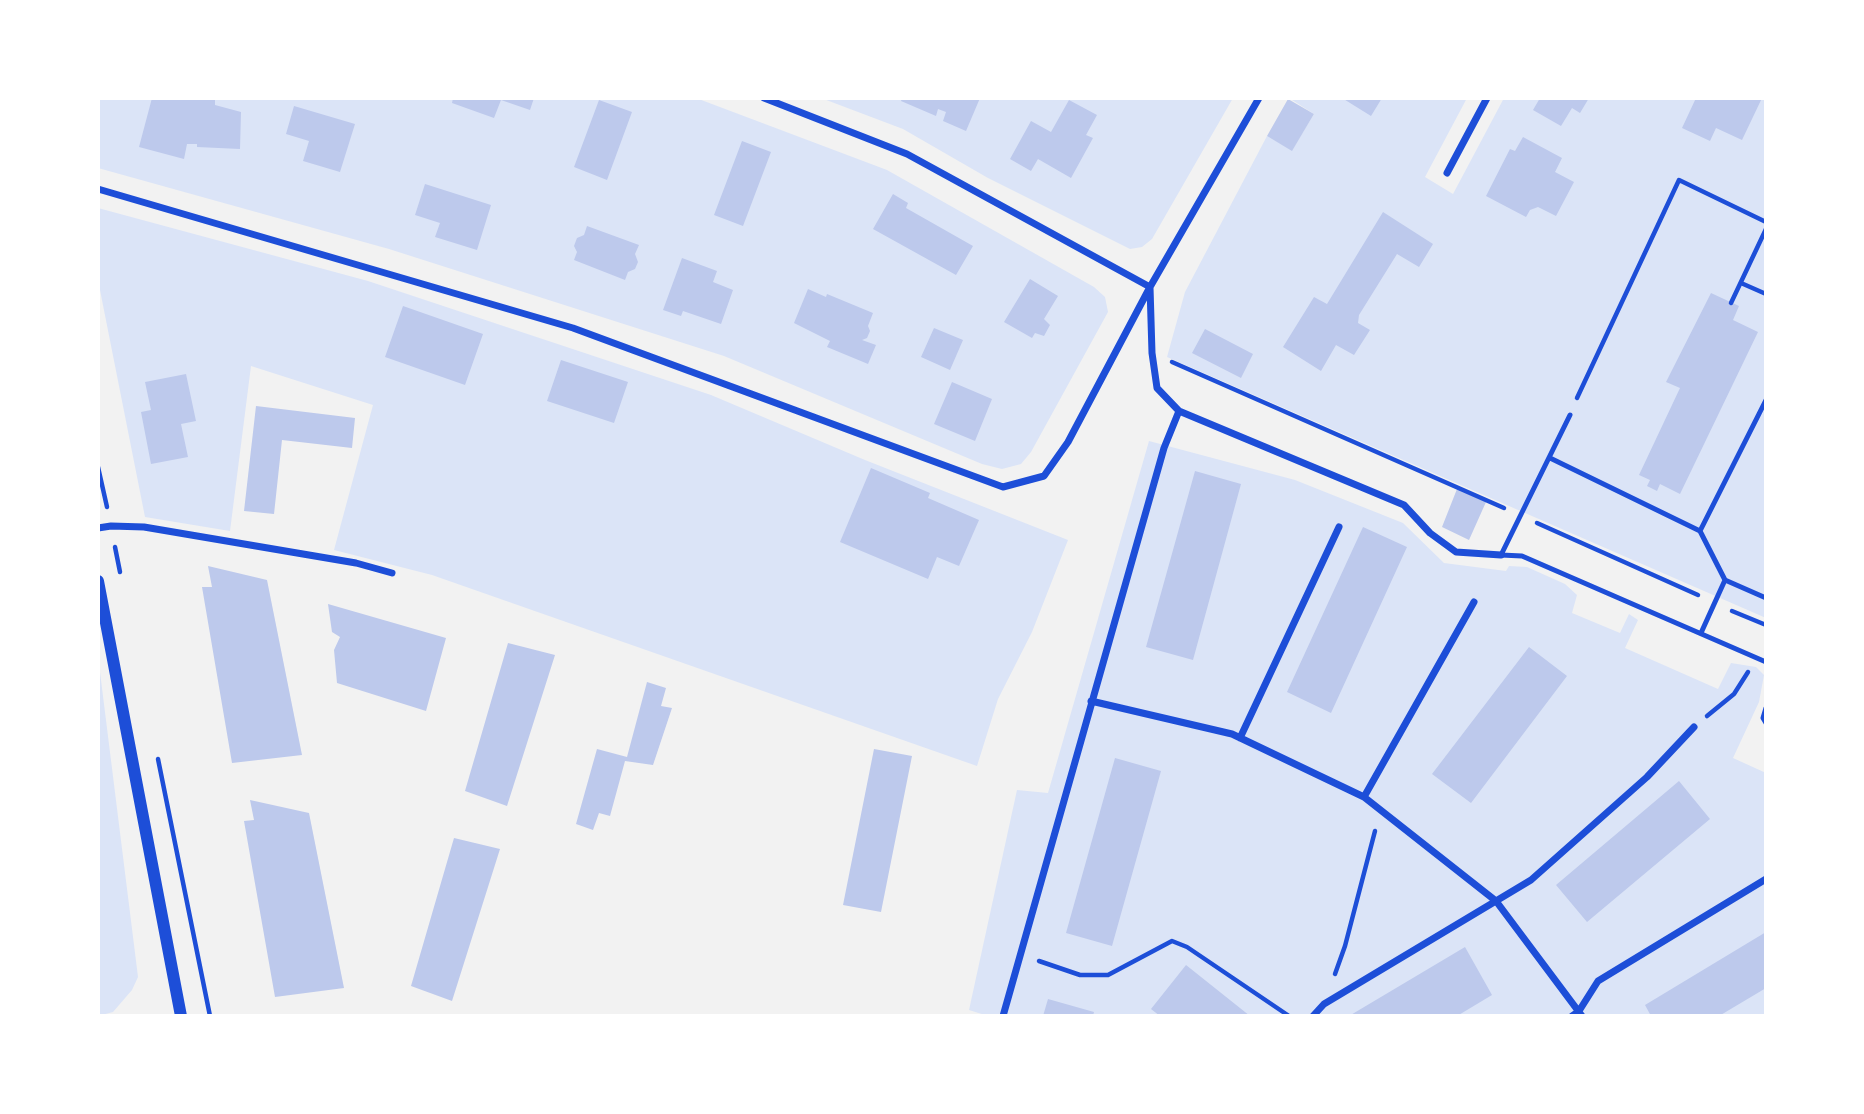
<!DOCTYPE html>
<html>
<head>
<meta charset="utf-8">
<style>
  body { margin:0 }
  #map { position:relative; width:1864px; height:1114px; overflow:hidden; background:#f2f2f2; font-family:Rubik,sans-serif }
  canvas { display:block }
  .frame { position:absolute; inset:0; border:100px solid #fff; pointer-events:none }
</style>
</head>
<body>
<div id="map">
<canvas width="1864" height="1114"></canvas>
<div class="frame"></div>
</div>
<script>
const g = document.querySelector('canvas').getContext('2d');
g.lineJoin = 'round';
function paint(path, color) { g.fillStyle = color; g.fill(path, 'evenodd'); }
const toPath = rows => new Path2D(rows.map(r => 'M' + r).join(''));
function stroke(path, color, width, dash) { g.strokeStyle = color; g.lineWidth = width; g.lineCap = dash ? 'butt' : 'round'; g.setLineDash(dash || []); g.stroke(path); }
paint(toPath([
  [98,98,696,98,887,170,1094,287,1105,297,1108,312,1031,452,1021,464,1002,469,982,464,724,356,389,249,98,168],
  [821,98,1233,98,1152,239,1142,247,1130,249,988,178,903,129],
  [1289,98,1467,98,1425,177,1453,194,1504,98,1766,98,1766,618,1167,357,1185,292,1267,136,1292,150,1314,114],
  [98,208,368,281,711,395,865,460,1068,540,1032,632,998,699,977,766,432,575,334,550,373,405,251,366,230,531,145,517,98,280],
  [1149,441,1295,480,1403,523,1444,563,1506,571,1509,566,1527,567,1565,584,1577,595,1572,613,1620,633,1629,614,1638,620,1625,648,1718,689,1731,663,1756,667,1764,675,1759,702,1733,758,1766,773,1766,1016,988,1016,969,1010,1017,790,1048,793],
  [98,656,138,977,132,990,113,1012,98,1016]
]), '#dbe4f7');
paint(toPath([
  [152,98,215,98,215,105,241,112,240,149,197,147,197,144,187,144,184,159,139,147],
  [453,98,534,98,530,110,501,100,494,118,452,103],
  [902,98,980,98,966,131,943,121,946,112,938,109,936,116,901,101],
  [1342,98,1382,98,1371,116],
  [1540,98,1589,98,1580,113,1572,108,1561,126,1533,110],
  [1696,98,1762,98,1742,140,1716,128,1710,141,1682,128],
  [1288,99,1314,114,1292,151,1267,136],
  [599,100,632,112,607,180,574,167],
  [1069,100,1097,115,1086,135,1093,138,1071,178,1038,159,1031,171,1010,159,1031,121,1051,132],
  [294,106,355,124,340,172,303,161,309,141,286,134],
  [1523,137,1562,158,1555,172,1574,182,1556,216,1538,207,1530,210,1526,217,1486,196,1510,149,1515,151],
  [742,141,771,152,743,226,714,215],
  [425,184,491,205,477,250,435,237,440,223,415,215],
  [893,194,908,203,906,208,973,246,956,275,873,229],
  [1383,212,1433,244,1419,267,1397,254,1359,315,1358,323,1370,330,1354,355,1336,345,1321,371,1283,347,1314,297,1327,304],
  [587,226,639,245,635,254,638,262,635,269,628,272,625,280,574,260,577,252,574,246,577,238,584,235],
  [682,258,717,271,713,282,733,290,721,324,683,311,681,316,663,310],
  [1030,279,1058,296,1044,319,1050,325,1044,336,1035,333,1032,338,1004,322],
  [808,289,826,297,827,294,873,313,868,326,870,331,867,338,862,340,876,345,868,364,827,347,830,341,794,323],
  [1711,293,1739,306,1733,320,1758,332,1680,494,1660,484,1657,491,1647,486,1650,480,1639,475,1680,388,1666,382],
  [403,306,483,334,465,385,385,357],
  [934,328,963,340,950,370,921,357],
  [1205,329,1253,354,1241,378,1192,353],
  [561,360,628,382,614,423,547,401],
  [186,374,196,421,181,424,188,457,151,464,141,412,151,410,145,382],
  [952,382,992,399,975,441,934,424],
  [256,406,355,418,352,448,282,440,274,514,244,511],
  [871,468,930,493,928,498,979,520,959,566,937,557,928,579,840,542],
  [1195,471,1241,484,1193,660,1146,647],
  [1457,489,1486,502,1469,540,1442,527],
  [1363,527,1407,547,1331,713,1287,692],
  [208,566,267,580,302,755,232,763,202,587,212,587],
  [328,604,446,638,426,711,337,683,334,650,340,637,332,632],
  [508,643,555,655,507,806,465,791],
  [1529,647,1567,676,1471,803,1432,774],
  [647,682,666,688,661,706,672,708,653,765,625,761,610,816,599,813,593,830,576,824,597,749,627,757],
  [874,749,912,756,881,912,843,905],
  [1115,758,1161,771,1112,946,1066,933],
  [1679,781,1710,819,1587,922,1556,885],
  [250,800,309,813,344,988,275,997,244,821,254,820],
  [454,838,500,849,452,1001,411,986],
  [1766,932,1766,988,1719,1016,1651,1016,1645,1005],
  [1465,947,1492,995,1457,1016,1349,1016],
  [1186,965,1250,1016,1160,1016,1151,1009],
  [1048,999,1094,1012,1093,1016,1043,1016]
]), '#bdc9ec');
stroke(toPath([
  [1741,283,1766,294],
  [1731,303,1766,229],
  [1172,362,1504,508],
  [1577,398,1679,180,1766,222],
  [98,467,107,507],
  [1537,523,1698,595],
  [115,547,120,572],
  [1732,611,1766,625],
  [1707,716,1734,694,1748,672],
  [158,759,210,1016],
  [1039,961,1080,975,1108,975,1172,941,1187,947,1289,1016],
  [1335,974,1345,946,1375,831]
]), '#1d4ed8', 4.5);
stroke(toPath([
  [1570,415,1501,555,1522,556,1766,662],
  [1550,458,1700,531,1766,400],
  [1700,531,1725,580,1701,633],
  [1725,580,1766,598],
  [1766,708,1763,718,1766,723]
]), '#1d4ed8', 5);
stroke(toPath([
  [764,98,907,154,1150,287,1152,353,1157,388,1179,411,1404,505,1430,533,1456,552,1501,555],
  [1447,173,1487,98],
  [98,189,573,328,1003,487,1044,476,1068,442,1150,287,1259,98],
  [98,528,111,526,144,527,356,563,392,573],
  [1091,701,1232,734,1364,797,1496,901,1582,1016],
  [1240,738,1339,527],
  [1364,797,1474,602],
  [1003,1016,1164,448,1179,411],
  [1313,1016,1324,1004,1531,880,1647,777,1694,727],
  [1572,1016,1579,1011,1598,981,1766,879]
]), '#1d4ed8', 7);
stroke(toPath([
  [98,581,181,1016]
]), '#1d4ed8', 12);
</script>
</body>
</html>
